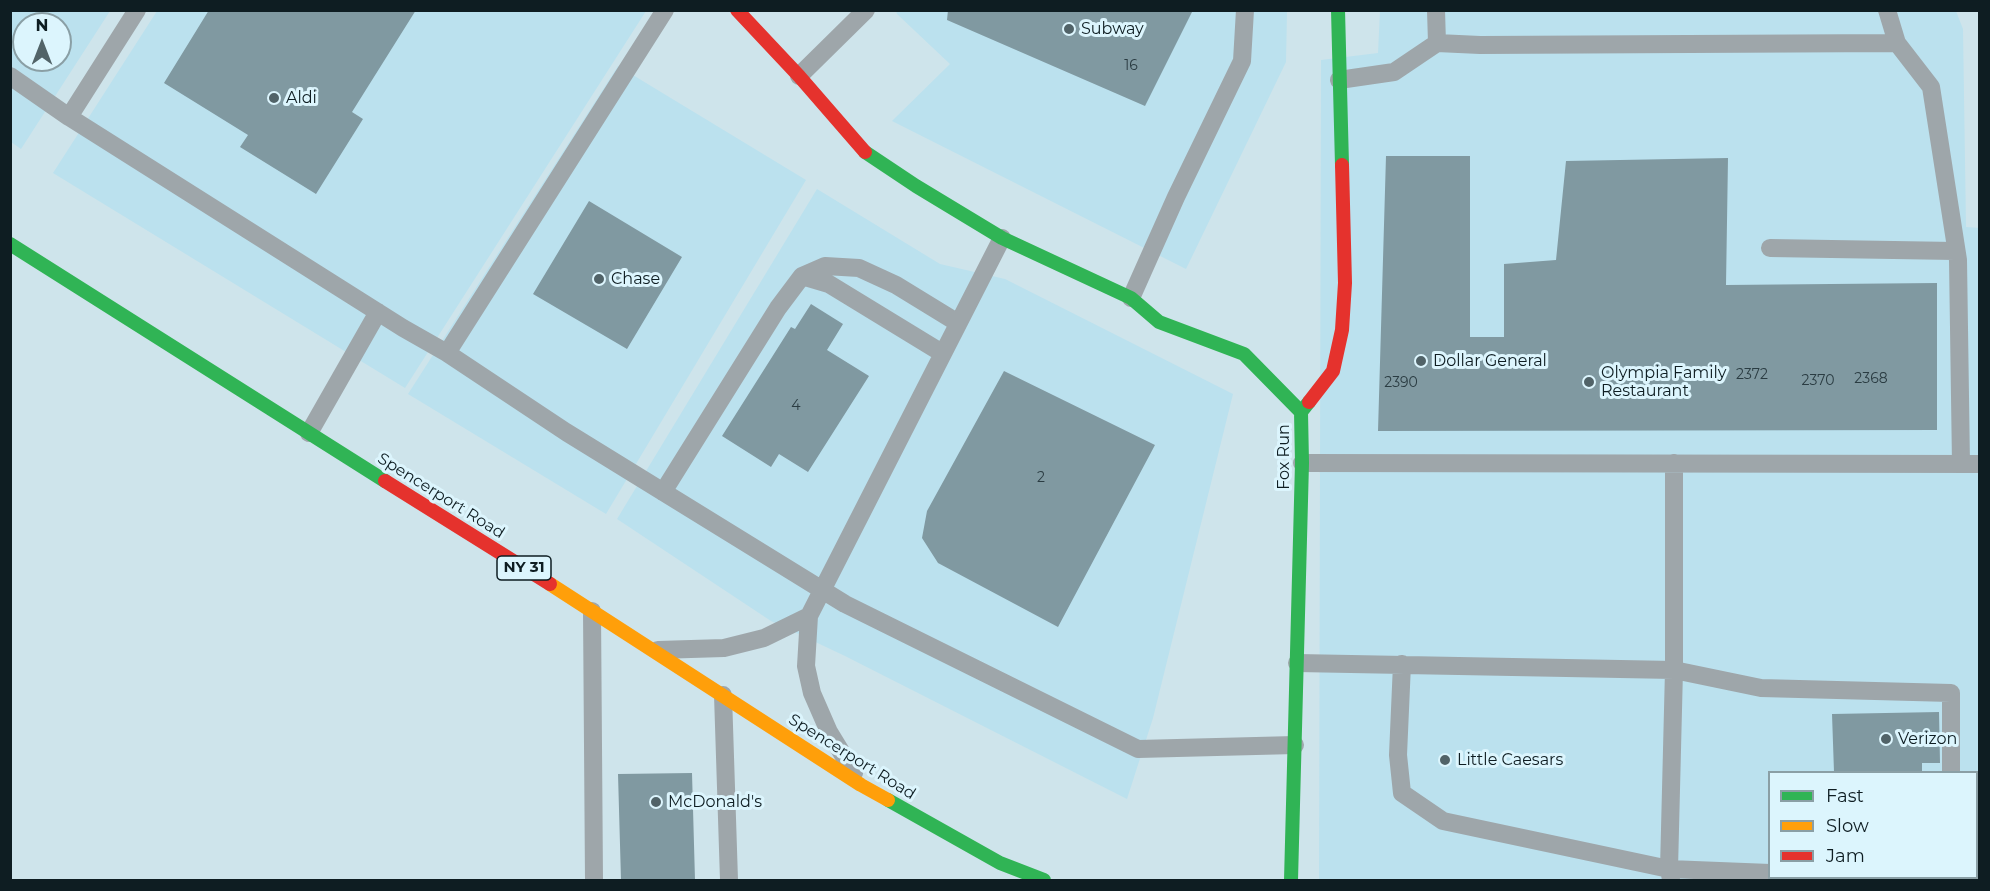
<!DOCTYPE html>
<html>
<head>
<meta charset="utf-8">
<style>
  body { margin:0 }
  #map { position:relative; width:1990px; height:891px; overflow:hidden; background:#cee4eb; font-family:Montserrat,sans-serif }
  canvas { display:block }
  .frame { position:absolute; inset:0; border:12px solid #0e1d22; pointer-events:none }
  .legend { position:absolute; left:1768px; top:771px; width:210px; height:108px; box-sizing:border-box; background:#dcf5fd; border:2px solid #8a9fa5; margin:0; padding:8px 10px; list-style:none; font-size:18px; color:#0e1d22 }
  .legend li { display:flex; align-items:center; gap:12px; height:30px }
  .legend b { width:30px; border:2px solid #8a9fa5 }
  .north { position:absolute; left:12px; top:12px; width:60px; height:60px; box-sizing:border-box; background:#dcf5fd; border:2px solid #8a9fa5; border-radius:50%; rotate:0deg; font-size:16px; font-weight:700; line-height:24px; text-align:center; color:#0e1d22 }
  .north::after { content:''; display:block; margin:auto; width:21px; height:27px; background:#516368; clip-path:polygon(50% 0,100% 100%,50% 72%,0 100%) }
</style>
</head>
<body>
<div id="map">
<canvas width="1990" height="891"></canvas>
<div class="frame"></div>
<ul class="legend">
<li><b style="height:8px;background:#30b455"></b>Fast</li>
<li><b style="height:8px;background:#ff9f0a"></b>Slow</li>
<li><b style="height:8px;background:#e5322d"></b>Jam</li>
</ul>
<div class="north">N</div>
</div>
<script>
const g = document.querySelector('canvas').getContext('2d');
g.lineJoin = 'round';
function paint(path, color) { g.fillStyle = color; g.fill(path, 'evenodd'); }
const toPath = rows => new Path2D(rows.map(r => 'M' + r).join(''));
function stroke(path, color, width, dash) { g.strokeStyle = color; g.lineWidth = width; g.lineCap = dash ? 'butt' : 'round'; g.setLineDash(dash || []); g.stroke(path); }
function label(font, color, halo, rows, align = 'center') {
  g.font = font + ' Montserrat,sans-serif'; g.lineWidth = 6; g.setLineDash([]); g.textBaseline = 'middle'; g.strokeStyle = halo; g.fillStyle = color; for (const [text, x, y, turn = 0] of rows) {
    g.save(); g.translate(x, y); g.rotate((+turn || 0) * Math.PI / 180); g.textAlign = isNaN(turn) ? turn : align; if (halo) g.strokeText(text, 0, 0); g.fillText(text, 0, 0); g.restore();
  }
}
paint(toPath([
  [10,11,110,11,21,149,11,142],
  [24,24,60,24,60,60,24,60],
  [157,11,646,11,405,388,53,173],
  [896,11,1287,11,1286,62,1186,269,892,121,950,64,897,14],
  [1380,11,1956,11,1963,29,1966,227,1980,228,1979,880,1319,880,1321,60,1378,53],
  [1770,772,1976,772,1976,878,1770,878],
  [618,66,806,180,606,514,408,394],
  [817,189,940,264,1005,279,1233,394,1153,718,1127,799,845,656,771,621,617,519]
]), '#bbe1ee');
paint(toPath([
  [209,10,416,10,352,112,363,119,316,194,240,147,248,135,164,83],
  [948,10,1193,10,1145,106,947,20],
  [1386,156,1470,156,1470,337,1504,337,1504,264,1556,260,1566,161,1728,158,1726,285,1937,283,1937,430,1378,431],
  [589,201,682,257,627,349,533,294],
  [811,304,843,324,827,350,869,376,808,472,779,454,771,467,722,436,791,327,795,329],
  [1004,371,1155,445,1058,627,938,563,922,538,927,511],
  [1939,712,1940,763,1922,763,1922,772,1834,772,1832,714],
  [692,773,695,880,621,880,618,774]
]), '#8099a1');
stroke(toPath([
  [137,10,69,117,403,328,447,353,566,432,845,604,1138,749,1295,745],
  [1436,10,1437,43],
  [1887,10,1897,43],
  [10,76,69,117],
  [799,76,866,10],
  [1339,80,1394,72,1437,43,1480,45,1897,43,1931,87,1958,260,1961,464],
  [1770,248,1955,251],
  [802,276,829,284,942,353],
  [1131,298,1176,197,1242,61,1245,10],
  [447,353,665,10],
  [309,433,378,312],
  [1302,463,1980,464],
  [1674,463,1674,670,1761,688,1951,693,1951,772],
  [663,492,778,308,802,276,825,266,859,268,896,285,958,323],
  [592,611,594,880],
  [658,650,724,648,764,638,809,616],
  [1297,663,1674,670,1669,869,1671,880],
  [1402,664,1398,755,1402,793,1443,821,1669,869,1770,873],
  [723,695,729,880],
  [854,773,829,732,812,693,806,666,809,616,1002,238],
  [1882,878,1951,880,1951,878]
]), '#9ea6aa', 18);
stroke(toPath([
  [1338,10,1342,165],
  [865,152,916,186,1002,238,1131,298,1159,322,1244,354,1301,412],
  [10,244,385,481],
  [888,800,1000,863,1044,880],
  [1291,880,1302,463,1301,412,1309,402]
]), '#30b455', 14);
stroke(toPath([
  [550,584,861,785,888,800]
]), '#ff9f0a', 14);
stroke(toPath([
  [737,10,799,76,865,152],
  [1309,402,1333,371,1342,330,1345,283,1342,165],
  [385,481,550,584]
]), '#e5322d', 14);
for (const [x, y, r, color] of [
  [1069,29,6,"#516368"],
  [274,98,6,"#516368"],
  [599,279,6,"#516368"],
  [1421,361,6,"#516368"],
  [1589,382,6,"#516368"],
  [1886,739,6,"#516368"],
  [1445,760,6,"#516368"],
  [656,802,6,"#516368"]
]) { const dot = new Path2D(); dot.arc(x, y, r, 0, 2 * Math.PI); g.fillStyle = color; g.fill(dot); stroke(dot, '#dcf5fd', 2); }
label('14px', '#2a3c42', null, [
  ["16",1131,66],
  ["2372",1752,375],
  ["2368",1871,379],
  ["2370",1818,381],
  ["2390",1401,383],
  ["4",796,406],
  ["2",1041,478]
]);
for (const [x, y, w] of [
  [524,568,54]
]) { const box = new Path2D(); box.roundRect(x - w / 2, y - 12, w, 24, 4.5); g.fillStyle = '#dcf5fd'; g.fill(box); stroke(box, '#0e1d22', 1.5); }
label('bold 15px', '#0e1d22', null, [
  ["NY 31",524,568]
]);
label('16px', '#0e1d22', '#dcf5fd', [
  ["Subway",1081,29],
  ["Aldi",286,98],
  ["Chase",611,279],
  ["Dollar General",1433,361],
  ["Olympia Family",1601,373],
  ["Restaurant",1601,391],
  ["Verizon",1898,739],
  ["Little Caesars",1457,760],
  ["McDonald's",668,802]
], 'left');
label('16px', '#0e1d22', '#dcf5fd', [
  ["Fox Run",1284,457,-90],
  ["Spencerport Road",441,496,32],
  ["Spencerport Road",852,757,32]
]);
</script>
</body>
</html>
